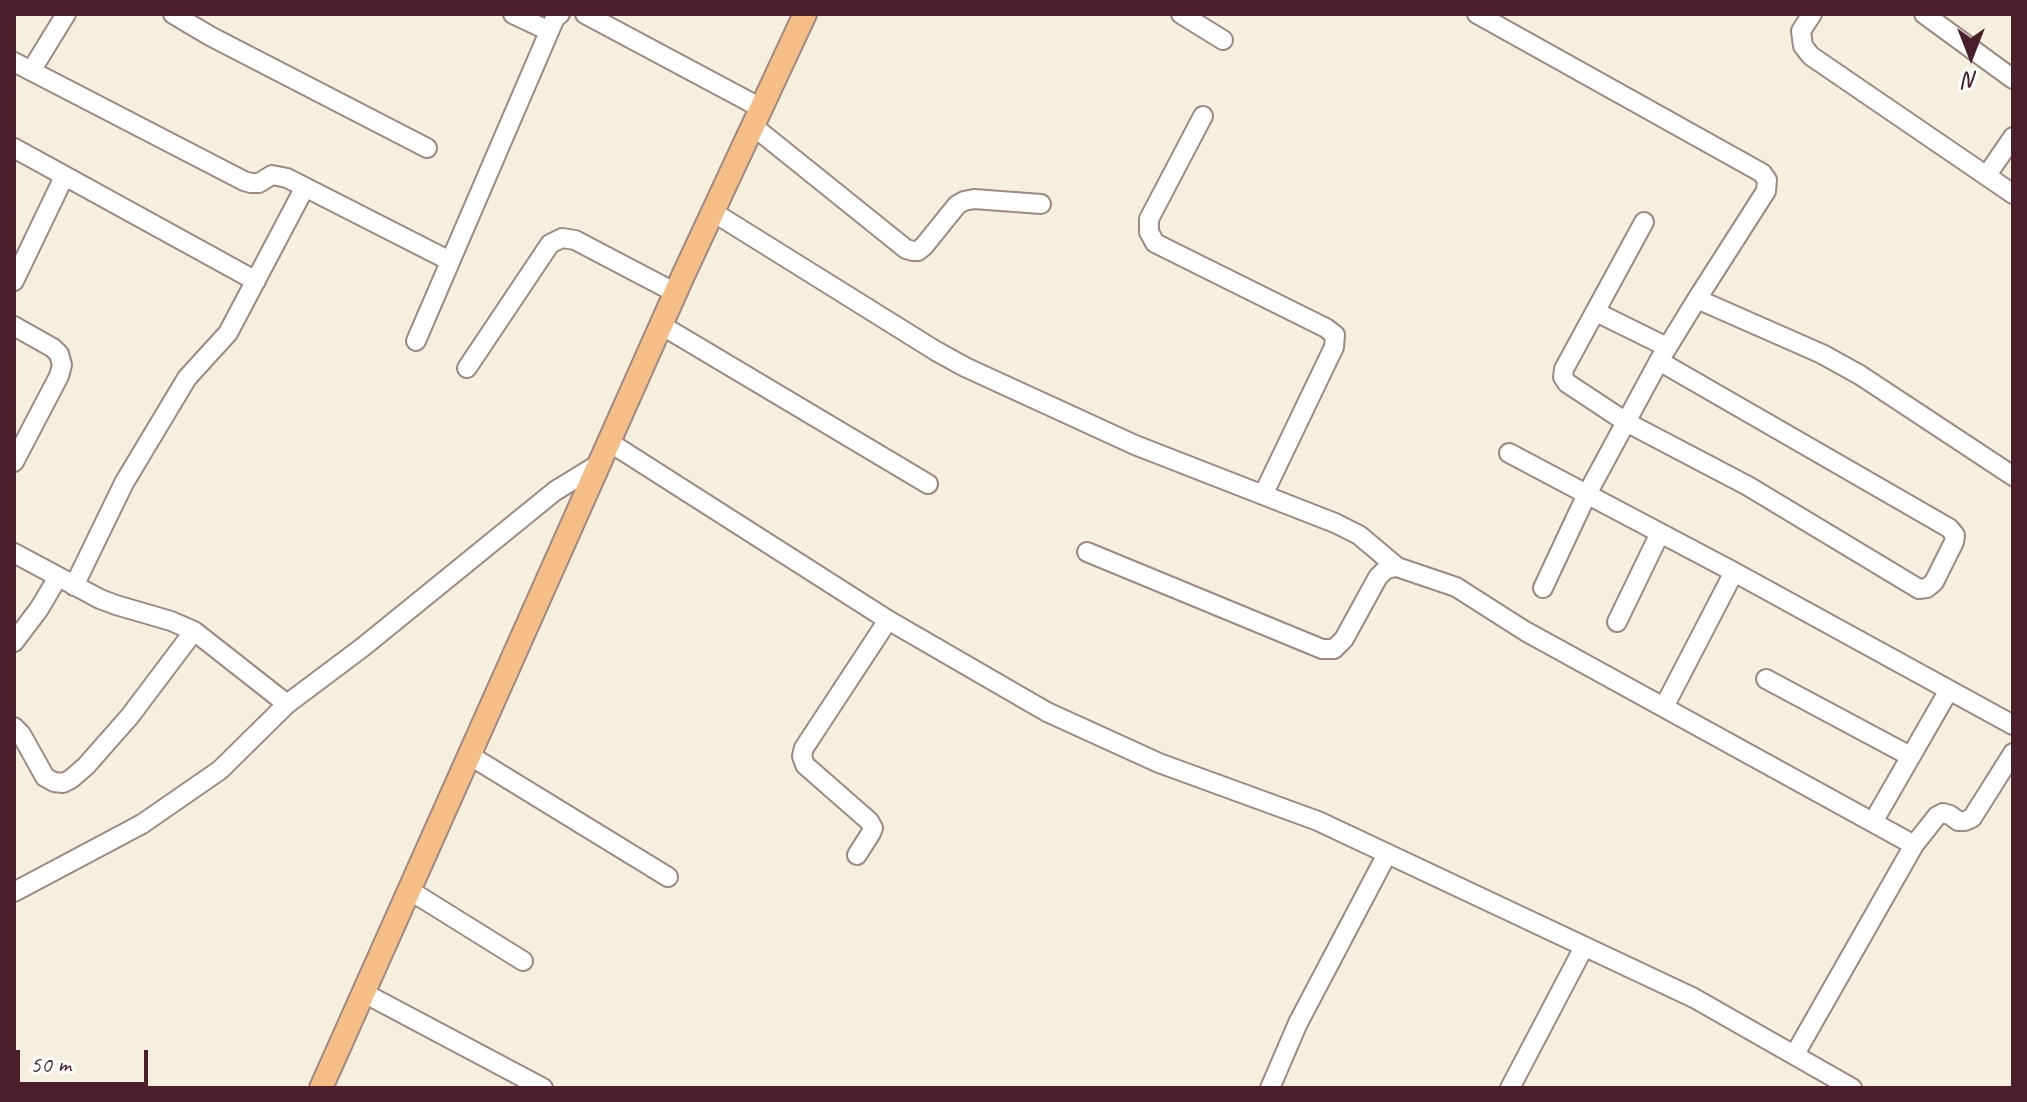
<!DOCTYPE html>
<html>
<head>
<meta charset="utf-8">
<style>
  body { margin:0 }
  #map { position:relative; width:2027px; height:1102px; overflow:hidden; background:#f4f0dd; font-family:Caveat,sans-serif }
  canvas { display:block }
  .frame { position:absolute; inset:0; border:16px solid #4a1f2b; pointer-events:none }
  .north { position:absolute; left:1931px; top:16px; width:80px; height:80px; -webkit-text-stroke:6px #fff; paint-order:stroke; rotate:180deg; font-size:22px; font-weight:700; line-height:32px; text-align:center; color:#4a1f2b }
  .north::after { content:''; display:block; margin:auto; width:28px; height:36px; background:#4a1f2b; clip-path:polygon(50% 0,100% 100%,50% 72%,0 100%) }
  .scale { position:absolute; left:16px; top:1050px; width:132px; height:36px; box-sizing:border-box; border:4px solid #4a1f2b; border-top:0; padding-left:10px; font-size:24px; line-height:28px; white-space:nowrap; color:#4a1f2b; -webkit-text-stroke:6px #fff; paint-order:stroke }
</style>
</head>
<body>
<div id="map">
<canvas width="2027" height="1102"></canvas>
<div class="frame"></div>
<div class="north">N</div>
<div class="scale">50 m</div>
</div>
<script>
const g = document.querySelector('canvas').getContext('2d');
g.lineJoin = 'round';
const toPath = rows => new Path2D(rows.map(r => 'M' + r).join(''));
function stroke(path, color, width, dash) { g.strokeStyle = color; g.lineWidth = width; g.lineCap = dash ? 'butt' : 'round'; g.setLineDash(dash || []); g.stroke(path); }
const minor = toPath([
  [173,14,210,36,427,148],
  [513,14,549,31],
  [585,14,761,108],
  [1181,14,1223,40],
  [1477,14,1762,173,1767,180,1766,191,1697,299,1659,361,1587,494,1543,588],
  [1812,14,1801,31,1803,46,1811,56,2013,194],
  [1924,14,2013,79],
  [14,62,244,181,251,183,259,183,272,175,287,178,450,261],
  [31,71,66,14],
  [1203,116,1149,219,1149,232,1155,243,1326,328,1335,335,1334,347,1263,495],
  [753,126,906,249,913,251,918,251,924,246,957,205,964,201,974,199,1041,204],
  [14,148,256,281],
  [1987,175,2013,137],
  [713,212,936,351,965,367,1135,445,1335,523,1359,535,1397,567],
  [1644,222,1564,369,1563,377,1567,383,1626,422,1748,486,1919,589,1927,588,1934,582,1954,542,1955,535,1949,528,1659,361],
  [14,281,64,177],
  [1697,299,1822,354,1860,375,2013,476],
  [1596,312,1667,347],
  [661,325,928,484],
  [14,326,53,348,59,354,62,365,59,376,14,462],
  [416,341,555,18,560,14],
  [467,368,550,244,562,238,575,240,676,293],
  [609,442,888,620,1047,712,1159,763,1318,821,1694,998,1852,1088],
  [1509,453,1734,572,2013,725],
  [1087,552,1322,649,1334,649,1344,639,1378,577,1386,569,1397,567,1456,587,1525,631,1914,845],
  [14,553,100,599,116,605,171,621,194,631,287,704],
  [74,586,124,483,187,378,228,333,305,187],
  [1617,622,1660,533],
  [14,642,39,609,58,577],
  [1766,679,1910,756],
  [1664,707,1734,572],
  [14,727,21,734,45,777,54,782,63,783,71,779,86,766,130,716,194,631],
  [469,755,668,877],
  [1873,822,1949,690],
  [857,855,871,833,873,828,869,821,805,765,802,756,804,748,888,620],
  [409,890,523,961],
  [14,892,142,824,220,770,287,704,363,647,555,491,599,464],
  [364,993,543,1088],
  [1795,1054,1914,845,1937,816,1943,813,1950,815,1958,821,1965,821,1972,818,2013,753],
  [1270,1088,1298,1023,1387,854],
  [1510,1088,1584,947]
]);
const major = toPath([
  [321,1088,682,278,805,14]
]);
stroke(minor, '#9f8884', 22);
stroke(major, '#9f8884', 26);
stroke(minor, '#fff', 18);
stroke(major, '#f5be86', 22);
</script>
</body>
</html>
